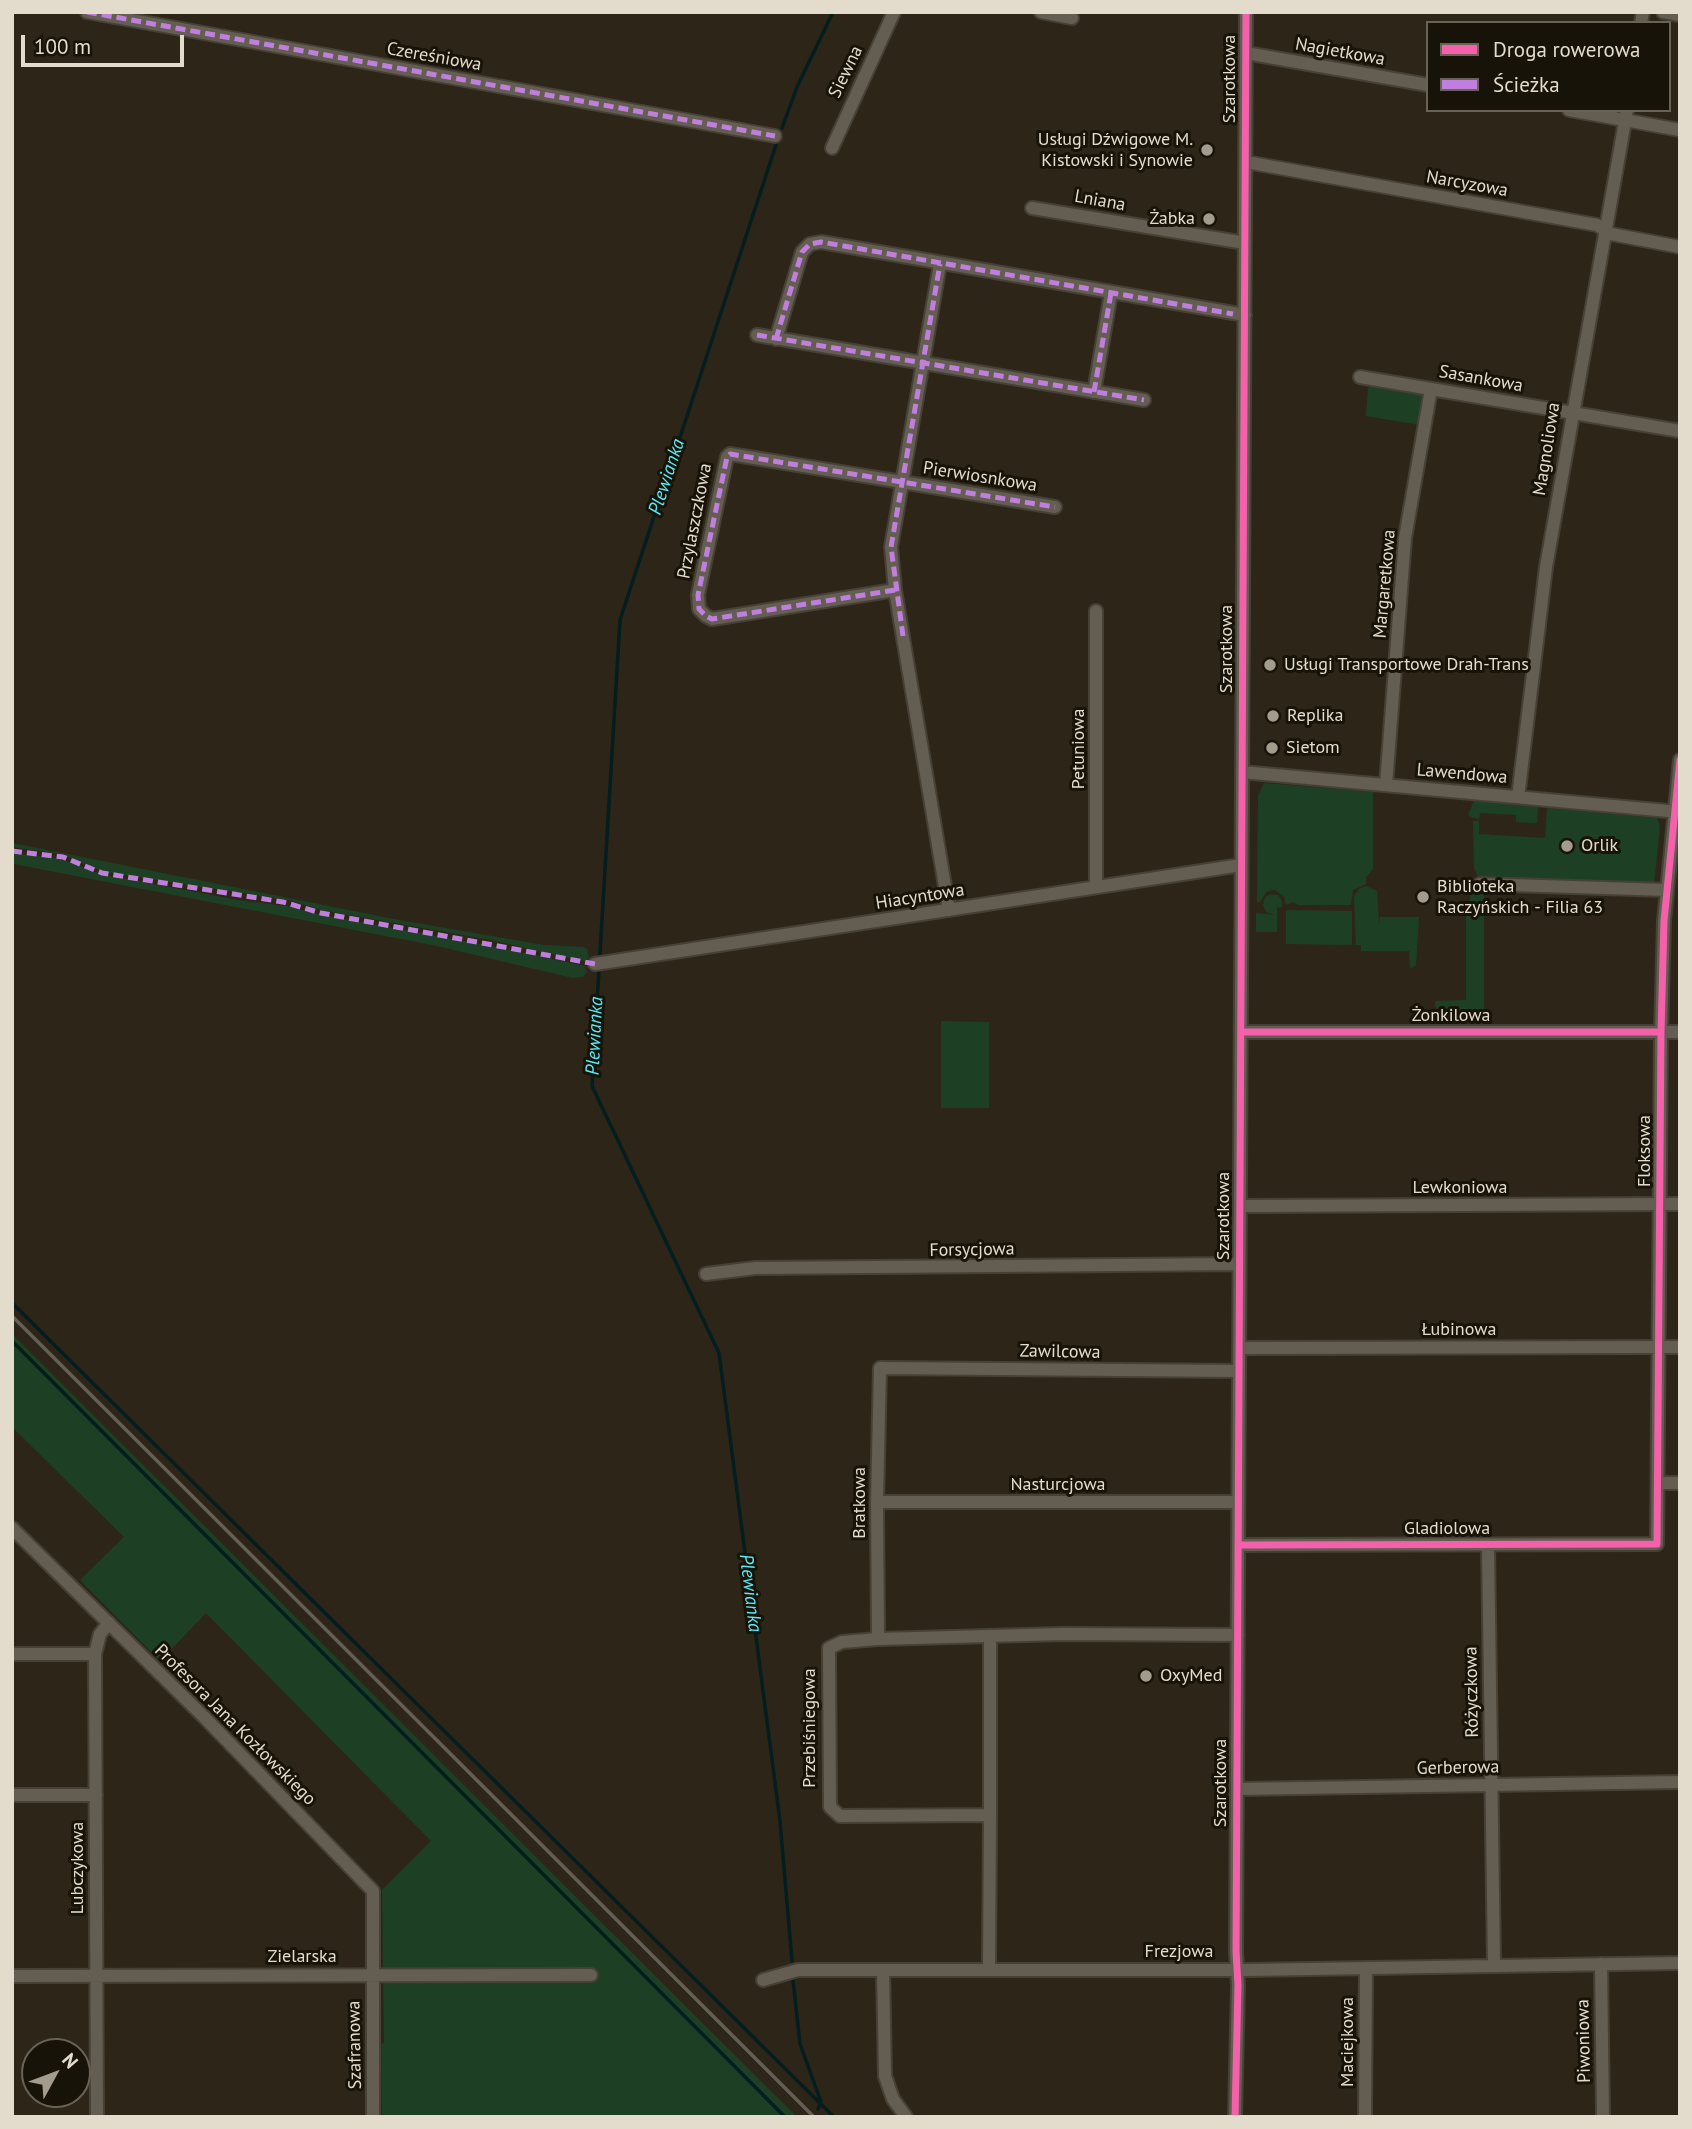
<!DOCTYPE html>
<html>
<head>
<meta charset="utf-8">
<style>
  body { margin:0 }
  #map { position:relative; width:1692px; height:2129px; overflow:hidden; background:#2d2618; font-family:"PT Sans",sans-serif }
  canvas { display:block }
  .frame { position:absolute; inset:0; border:14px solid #e3dbcc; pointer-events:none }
  .legend { position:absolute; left:1426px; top:21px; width:245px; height:91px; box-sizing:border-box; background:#181308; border:2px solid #696356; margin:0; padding:9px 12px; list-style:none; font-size:21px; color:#e3dbcc }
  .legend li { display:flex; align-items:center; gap:14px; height:35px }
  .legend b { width:35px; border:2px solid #696356 }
  .north { position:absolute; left:21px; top:2038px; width:70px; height:70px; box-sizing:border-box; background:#181308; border:2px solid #696356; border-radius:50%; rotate:49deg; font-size:19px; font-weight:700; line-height:28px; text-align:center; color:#e3dbcc }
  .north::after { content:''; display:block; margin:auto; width:24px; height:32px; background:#a39c8d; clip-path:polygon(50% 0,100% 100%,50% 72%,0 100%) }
  .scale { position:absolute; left:21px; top:35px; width:163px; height:32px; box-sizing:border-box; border:4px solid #e3dbcc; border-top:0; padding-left:9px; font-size:21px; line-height:24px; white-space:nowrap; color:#e3dbcc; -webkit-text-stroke:5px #181308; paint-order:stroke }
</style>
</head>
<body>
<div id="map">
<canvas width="1692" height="2129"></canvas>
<div class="frame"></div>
<ul class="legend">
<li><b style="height:9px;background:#f560ab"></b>Droga rowerowa</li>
<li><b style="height:9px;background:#c07fdc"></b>Ścieżka</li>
</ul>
<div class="north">N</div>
<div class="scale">100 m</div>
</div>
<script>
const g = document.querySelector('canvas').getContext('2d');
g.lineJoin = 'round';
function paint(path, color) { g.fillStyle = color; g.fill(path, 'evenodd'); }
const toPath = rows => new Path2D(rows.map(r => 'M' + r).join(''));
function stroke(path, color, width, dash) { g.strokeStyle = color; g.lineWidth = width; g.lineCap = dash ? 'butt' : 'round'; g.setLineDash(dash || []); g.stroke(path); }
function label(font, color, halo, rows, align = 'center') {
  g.font = font + ' "PT Sans",sans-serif'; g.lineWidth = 6; g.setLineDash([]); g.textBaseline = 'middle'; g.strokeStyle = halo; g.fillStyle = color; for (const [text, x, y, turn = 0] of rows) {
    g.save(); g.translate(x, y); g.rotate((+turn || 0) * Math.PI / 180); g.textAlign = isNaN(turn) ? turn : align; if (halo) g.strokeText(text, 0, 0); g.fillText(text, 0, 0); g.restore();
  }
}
paint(toPath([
  [1378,384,1422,392,1424,401,1421,401,1423,405,1420,425,1366,416,1368,388],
  [1264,783,1373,792,1373,869,1366,877,1366,884,1353,890,1351,905,1298,905,1293,902,1286,905,1284,897,1275,890,1267,891,1260,902,1257,902,1258,796],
  [1474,801,1538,807,1537,823,1516,822,1516,815,1480,813,1479,819,1473,818,1468,815],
  [1547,808,1657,818,1660,826,1654,885,1478,876,1474,868,1473,821,1479,821,1479,834,1545,838],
  [12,843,399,920,544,945,583,947,587,949,589,958,584,961,574,959,491,940,321,910,288,900,104,872,61,854,12,847],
  [12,853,61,859,100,874,244,901,287,906,312,913,496,947,585,966,587,972,583,977,573,978,437,946,19,865,12,863],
  [1366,886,1377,891,1379,925,1380,917,1419,917,1416,965,1410,969,1409,951,1361,951,1361,945,1356,945,1354,897,1359,889],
  [1476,888,1484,890,1484,1024,1479,1023,1478,1014,1443,1015,1435,1006,1435,1001,1466,1000,1466,906,1470,905,1470,894],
  [1271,894,1278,895,1282,901,1282,907,1277,908,1277,932,1256,932,1256,913,1275,915,1266,912,1263,905,1265,897],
  [1286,910,1352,911,1352,945,1286,944],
  [941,1021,989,1022,989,1108,941,1108],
  [12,1334,611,1932,797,2117,382,2117,381,2044,384,2043,382,1890,431,1841,206,1613,160,1661,80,1580,124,1537,12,1427]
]), '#1d4024');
stroke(toPath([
  [782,128,797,87,833,12],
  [776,145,620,620,592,1086,719,1353,780,1821,792,1961],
  [12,1303,834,2117],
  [12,1341,785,2117],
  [793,1980,800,2044,821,2102,818,2109]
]), '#041d1e', 3.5);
const street = toPath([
  [87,12,775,136],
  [1041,12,1072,18],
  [1663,12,1680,15],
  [1641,23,1643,12],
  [1246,53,1428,85],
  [1569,110,1680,130],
  [832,148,894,12],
  [1246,162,1597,225,1611,234,1680,247],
  [1032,208,1245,243],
  [940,264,891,547,895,590,949,910],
  [757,335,1144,400],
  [776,339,802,252,810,244,821,242,1245,315],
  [1360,377,1680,431],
  [1094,392,1111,293],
  [895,590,712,619,706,616,699,609,698,595,727,457,730,454,1055,507],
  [1242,772,1679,812],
  [1386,785,1405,538,1431,389],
  [1518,797,1546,567,1627,110],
  [1480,884,1667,890],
  [1096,887,1096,611],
  [595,964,1241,865],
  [1241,1032,1680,1032],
  [1240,1206,1680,1204],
  [706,1274,755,1268,1239,1264],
  [1239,1348,1680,1347],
  [1658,1483,1680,1483],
  [877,1502,1238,1502],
  [12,1528,205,1718,373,1891,373,2117],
  [1238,1545,1657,1544,1661,1032,1664,921,1680,760],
  [1488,1545,1494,1965],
  [878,1639,877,1502,880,1368,1239,1371],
  [12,1654,95,1654],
  [1237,1789,1680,1782],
  [12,1795,96,1795],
  [990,1815,990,1638],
  [1601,1964,1603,2117],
  [883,1970,885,2076,893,2099,906,2117],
  [989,1970,990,1815,840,1816,830,1807,829,1648,842,1642,878,1639,1062,1634,1238,1635],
  [12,1976,591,1975],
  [763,1980,798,1970,1247,1970,1680,1963],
  [97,2117,95,1654,100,1634,109,1623],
  [1235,2117,1238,1985,1236,1951,1246,12],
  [1365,2117,1366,1968]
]);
stroke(street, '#464036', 16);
stroke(street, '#635d52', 12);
stroke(toPath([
  [12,1316,814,2117]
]), '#645e54', 3.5);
stroke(toPath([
  [87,12,775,136],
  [757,335,1144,400],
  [776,339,802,252,810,244,821,242,1233,314],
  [1094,392,1111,293],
  [895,590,712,619,706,616,699,609,698,595,727,457,730,454,1055,507],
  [903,636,891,547,940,264],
  [12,851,63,857,102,873,283,902,321,913,595,964]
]), '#c07fdc', 5, [10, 5]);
stroke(toPath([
  [1241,1032,1661,1032],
  [1238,1545,1657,1544,1661,1032,1664,921,1680,760],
  [1235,2117,1238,1985,1236,1951,1246,12]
]), '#f560ab', 7);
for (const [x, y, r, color] of [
  [1207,150,7,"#a39c8d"],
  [1209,219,7,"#a39c8d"],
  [1270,665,7,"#a39c8d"],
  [1273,716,7,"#a39c8d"],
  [1272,748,7,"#a39c8d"],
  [1567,846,7,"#a39c8d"],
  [1423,897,7,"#a39c8d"],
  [1146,1676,7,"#a39c8d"]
]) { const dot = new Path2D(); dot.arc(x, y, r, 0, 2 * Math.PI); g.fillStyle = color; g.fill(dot); stroke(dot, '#181308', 2.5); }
label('18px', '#e3dbcc', '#181308', [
  ["Nagietkowa",1340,52,10],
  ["Czereśniowa",434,57,10],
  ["Siewna",846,72,-64],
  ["Szarotkowa",1230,79,-90],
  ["Narcyzowa",1467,184,10],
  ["Lniana",1100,201,10],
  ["Sasankowa",1481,379,10],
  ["Magnoliowa",1547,449,-81],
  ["Pierwiosnkowa",980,477,9],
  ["Przylaszczkowa",695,521,-79],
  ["Margaretkowa",1385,584,-85],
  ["Szarotkowa",1227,649,-90],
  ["Petuniowa",1079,749,-90],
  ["Lawendowa",1462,774,5],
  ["Hiacyntowa",920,897,-9],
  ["Żonkilowa",1451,1016],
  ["Floksowa",1645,1151,-90],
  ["Lewkoniowa",1460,1188],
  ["Szarotkowa",1224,1216,-90],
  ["Forsycjowa",972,1250,-1],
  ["Łubinowa",1459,1330],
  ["Zawilcowa",1060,1352,1],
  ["Nasturcjowa",1058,1485],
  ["Bratkowa",860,1503,-90],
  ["Gladiolowa",1447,1529],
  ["Różyczkowa",1472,1692,-91],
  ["Profesora Jana Kozłowskiego",235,1725,45],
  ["Przebiśniegowa",810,1728,-90],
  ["Gerberowa",1458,1768,-1],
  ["Szarotkowa",1221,1783,-90],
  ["Lubczykowa",78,1868,-90],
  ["Frezjowa",1179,1952],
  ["Zielarska",302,1957],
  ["Piwoniowa",1584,2041,-91],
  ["Maciejkowa",1348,2042,-90],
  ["Szafranowa",355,2045,-91]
]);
label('18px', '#e3dbcc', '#181308', [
  ["Usługi Dźwigowe M.",1193,140,"right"],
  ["Kistowski i Synowie",1193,161,"right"],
  ["Żabka",1195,219,"right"],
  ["Usługi Transportowe Drah-Trans",1284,665],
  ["Replika",1287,716],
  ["Sietom",1286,748],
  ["Orlik",1581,846],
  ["Biblioteka",1437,887],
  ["Raczyńskich - Filia 63",1437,908],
  ["OxyMed",1160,1676]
], 'left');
label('italic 19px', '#59ebf9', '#181308', [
  ["Plewianka",667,477,-72],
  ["Plewianka",595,1036,-87],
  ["Plewianka",750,1593,83]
]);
</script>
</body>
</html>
